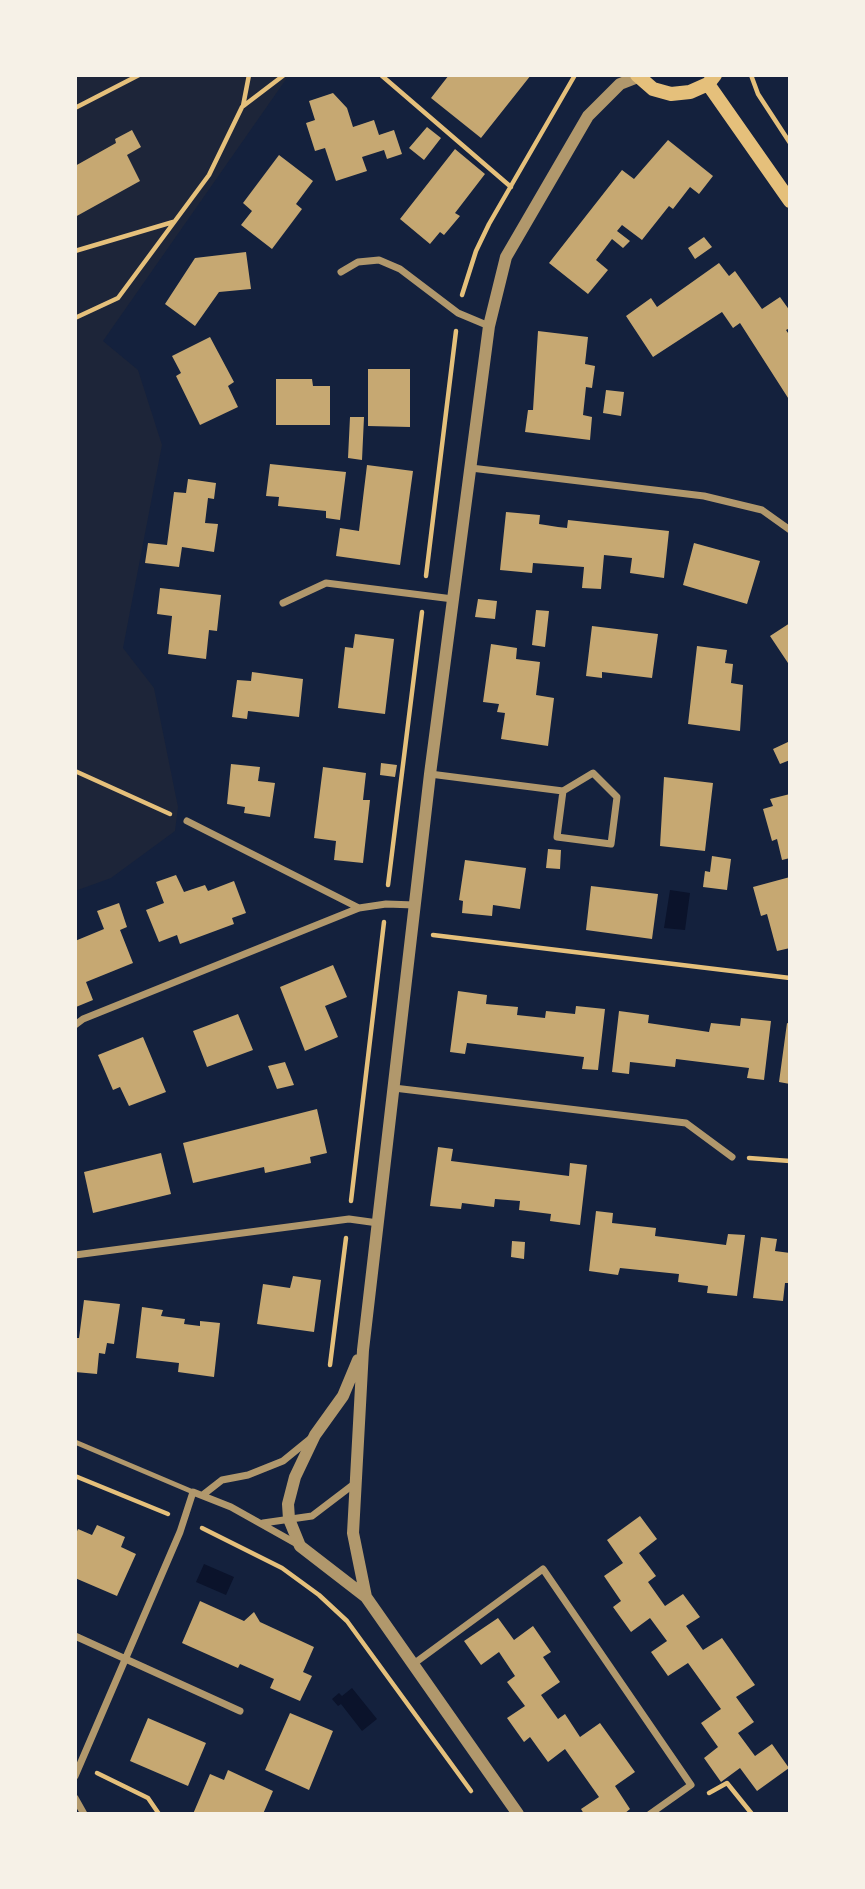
<!DOCTYPE html>
<html>
<head>
<meta charset="utf-8">
<style>
  body { margin:0 }
  #map { position:relative; width:865px; height:1889px; overflow:hidden; background:#14213d; font-family:Figtree,sans-serif }
  canvas { display:block }
  .frame { position:absolute; inset:0; border:77px solid #f6f1e7; pointer-events:none }
</style>
</head>
<body>
<div id="map">
<canvas width="865" height="1889"></canvas>
<div class="frame"></div>
</div>
<script>
const g = document.querySelector('canvas').getContext('2d');
g.lineJoin = 'round';
function paint(path, color) { g.fillStyle = color; g.fill(path, 'evenodd'); }
const toPath = rows => new Path2D(rows.map(r => 'M' + r).join(''));
function stroke(path, color, width, dash) { g.strokeStyle = color; g.lineWidth = width; g.lineCap = dash ? 'butt' : 'round'; g.setLineDash(dash || []); g.stroke(path); }
paint(toPath([
  [75,75,289,75,103,341,138,370,162,445,123,648,154,688,178,807,175,831,111,878,75,891]
]), '#1d2539');
paint(toPath([
  [670,890,690,893,685,930,664,928],
  [204,1564,234,1577,226,1595,196,1582],
  [352,1688,377,1719,362,1731,341,1704,338,1706,332,1699,339,1693,342,1696]
]), '#0b132b');
paint(toPath([
  [449,75,531,75,481,138,431,98],
  [333,93,347,108,353,127,374,120,379,135,394,130,402,154,387,159,384,150,362,157,367,171,336,181,325,148,315,151,306,123,315,120,309,101],
  [427,127,441,138,424,160,409,148],
  [132,130,141,147,127,155,140,181,75,217,75,166,116,143,115,139],
  [668,140,713,176,699,194,690,187,673,209,669,206,642,240,622,225,617,231,630,241,623,248,612,239,609,243,596,260,608,270,588,294,549,263,622,170,634,179],
  [455,149,485,174,455,213,460,216,444,235,440,232,430,244,400,219],
  [279,155,313,181,296,204,302,209,272,249,241,225,252,211,243,203],
  [704,237,712,247,695,259,688,248],
  [246,252,251,289,219,292,195,326,165,304,195,258],
  [719,263,729,276,735,271,762,309,780,297,790,311,790,328,786,330,790,336,790,401,740,323,733,328,722,312,653,357,626,316,651,298,657,307],
  [538,331,588,337,585,364,595,366,592,388,586,387,583,415,592,417,590,440,525,432,528,410,533,410],
  [210,337,234,382,228,386,238,407,200,425,176,376,181,373,172,356],
  [368,369,410,369,410,427,368,426],
  [276,379,312,379,313,386,330,386,330,425,276,425],
  [606,390,624,392,621,416,603,413],
  [350,417,364,417,362,460,348,458],
  [270,464,346,472,340,520,326,518,326,511,278,506,279,497,266,496],
  [367,465,413,471,400,565,336,556,340,528,359,531],
  [188,479,216,483,214,499,208,498,205,523,218,524,214,552,182,547,179,567,145,563,148,543,167,545,174,492,186,493],
  [506,512,540,515,539,524,558,527,567,528,568,520,669,531,664,578,630,573,632,558,604,555,601,589,582,588,584,567,533,563,532,573,500,570],
  [694,543,760,561,747,604,683,585],
  [160,588,221,595,217,631,209,630,206,659,168,654,172,616,157,614],
  [478,599,497,601,495,619,475,617],
  [536,610,549,611,545,647,532,645],
  [790,623,790,666,770,636],
  [592,626,658,634,652,678,602,672,602,678,586,676],
  [355,634,394,639,385,714,338,708,345,647,353,648],
  [491,644,517,648,516,659,540,662,536,695,554,698,548,746,501,739,505,713,497,712,499,704,483,702],
  [697,646,727,650,725,663,733,664,731,683,743,685,740,731,688,724],
  [252,672,303,679,299,717,248,711,247,719,232,717,237,680,251,681],
  [788,742,790,760,780,764,773,749],
  [381,763,397,765,395,777,380,775],
  [231,764,260,767,258,781,275,783,270,817,244,813,245,807,227,804],
  [323,767,366,773,363,800,370,800,363,863,334,860,336,841,314,838],
  [664,777,713,783,705,851,660,846],
  [790,794,790,858,782,860,777,839,772,841,763,809,773,806,770,799],
  [548,849,561,850,560,869,546,868],
  [712,856,731,859,727,890,703,887,705,871,710,872],
  [465,860,526,868,520,909,493,905,492,916,462,913,463,901,459,900],
  [176,875,184,892,205,885,208,891,234,881,246,913,232,918,234,924,180,944,177,935,159,942,146,910,164,903,156,882],
  [790,877,790,948,777,951,767,914,761,916,753,887],
  [591,886,658,894,652,939,586,930],
  [119,903,127,927,120,930,133,963,86,982,93,1000,76,1007,75,941,104,929,97,911],
  [333,965,347,997,325,1006,338,1037,305,1051,280,987],
  [458,991,487,995,486,1004,518,1007,517,1015,545,1018,546,1011,575,1014,576,1006,605,1009,598,1070,582,1069,584,1057,467,1043,465,1054,450,1052],
  [619,1011,649,1015,648,1023,709,1032,711,1023,740,1026,741,1018,771,1021,764,1080,747,1078,749,1068,676,1059,675,1067,630,1062,629,1074,612,1072],
  [238,1014,253,1050,207,1067,193,1031],
  [787,1023,790,1024,790,1084,779,1082],
  [143,1037,166,1092,129,1106,120,1087,113,1090,98,1055],
  [285,1062,294,1085,277,1089,268,1066],
  [317,1109,327,1153,310,1157,311,1163,265,1173,264,1167,193,1183,183,1143],
  [438,1147,453,1149,451,1161,569,1176,570,1163,587,1165,580,1225,550,1221,551,1214,519,1210,520,1201,495,1199,494,1207,462,1203,461,1209,430,1206],
  [161,1153,171,1194,93,1213,84,1172],
  [596,1211,613,1213,612,1223,656,1228,655,1236,726,1245,728,1234,745,1235,737,1296,707,1293,708,1286,678,1282,679,1274,620,1268,618,1275,589,1271],
  [761,1237,777,1239,775,1251,790,1253,790,1283,785,1283,783,1301,753,1298],
  [512,1241,525,1242,524,1259,511,1257],
  [293,1276,321,1280,314,1332,257,1324,263,1284,290,1288],
  [84,1300,120,1304,114,1344,107,1343,105,1354,99,1353,97,1374,75,1372,75,1338,79,1338],
  [142,1307,163,1310,161,1316,185,1319,184,1324,200,1326,200,1321,220,1323,214,1377,178,1372,179,1363,136,1358],
  [640,1516,657,1539,639,1553,656,1576,648,1582,665,1606,683,1594,700,1617,686,1626,703,1650,722,1638,755,1685,736,1697,754,1722,738,1733,755,1756,772,1744,789,1768,757,1791,740,1768,721,1782,704,1758,718,1747,701,1723,721,1709,688,1663,668,1676,651,1652,667,1641,650,1618,631,1632,613,1607,621,1601,604,1576,623,1563,607,1540],
  [97,1525,125,1537,121,1547,136,1554,117,1596,75,1578,75,1536,78,1529,92,1535],
  [200,1601,244,1621,254,1612,260,1622,314,1647,303,1672,312,1676,300,1701,270,1688,274,1679,240,1664,238,1668,182,1643],
  [498,1618,514,1640,533,1626,551,1652,543,1657,560,1682,541,1695,558,1719,565,1714,580,1737,600,1723,635,1772,615,1786,630,1809,624,1814,584,1814,581,1809,599,1797,565,1749,548,1762,530,1737,524,1742,507,1718,525,1706,507,1682,515,1676,499,1652,481,1665,464,1641],
  [290,1713,333,1731,309,1790,265,1770],
  [148,1718,206,1743,188,1786,130,1761],
  [228,1770,273,1791,263,1814,193,1814,210,1774,224,1780]
]), '#c6a872');
stroke(toPath([
  [381,75,511,187],
  [751,75,758,94,790,143],
  [243,106,249,75],
  [75,108,139,75],
  [75,251,173,222],
  [462,295,476,251,489,224,575,75],
  [75,318,118,298,209,175,242,107,284,75],
  [426,576,456,331],
  [75,771,170,814],
  [388,885,422,612],
  [433,935,790,978],
  [749,1158,790,1161],
  [351,1201,384,922],
  [330,1365,346,1238],
  [75,1476,168,1514],
  [202,1528,282,1568,319,1595,347,1621,471,1791],
  [97,1773,148,1798,159,1814],
  [709,1793,727,1783,752,1814]
]), '#e5c07b', 4.5);
stroke(toPath([
  [75,1442,193,1492]
]), '#b1986c', 5);
stroke(toPath([
  [341,272,358,262,379,260,400,269,458,313,489,326],
  [471,468,704,496,762,510,790,530],
  [283,603,326,583,453,599],
  [430,774,563,791,593,773,617,797,611,844,557,837,563,791],
  [187,821,359,908],
  [75,1025,83,1019,359,908,386,904,415,905],
  [394,1088,686,1123,732,1157],
  [75,1255,349,1219,378,1223],
  [204,1494,222,1480,248,1475,283,1461,310,1439],
  [263,1523,312,1516,354,1484],
  [75,1636,240,1711],
  [412,1665,543,1569,691,1785,650,1814],
  [75,1776,180,1532,193,1492,231,1507,297,1544],
  [75,1798,84,1814]
]), '#b1986c', 7);
stroke(toPath([
  [358,1360,343,1396,315,1435,295,1477,288,1504,289,1519,300,1546,366,1597,518,1814],
  [366,1597,353,1533,363,1350,430,774,489,326,506,257,588,116,620,84,638,77]
]), '#b1986c', 12);
stroke(toPath([
  [637,75,653,89,671,94,690,92,708,84,715,75],
  [708,84,790,201]
]), '#e5c07b', 14);
</script>
</body>
</html>
